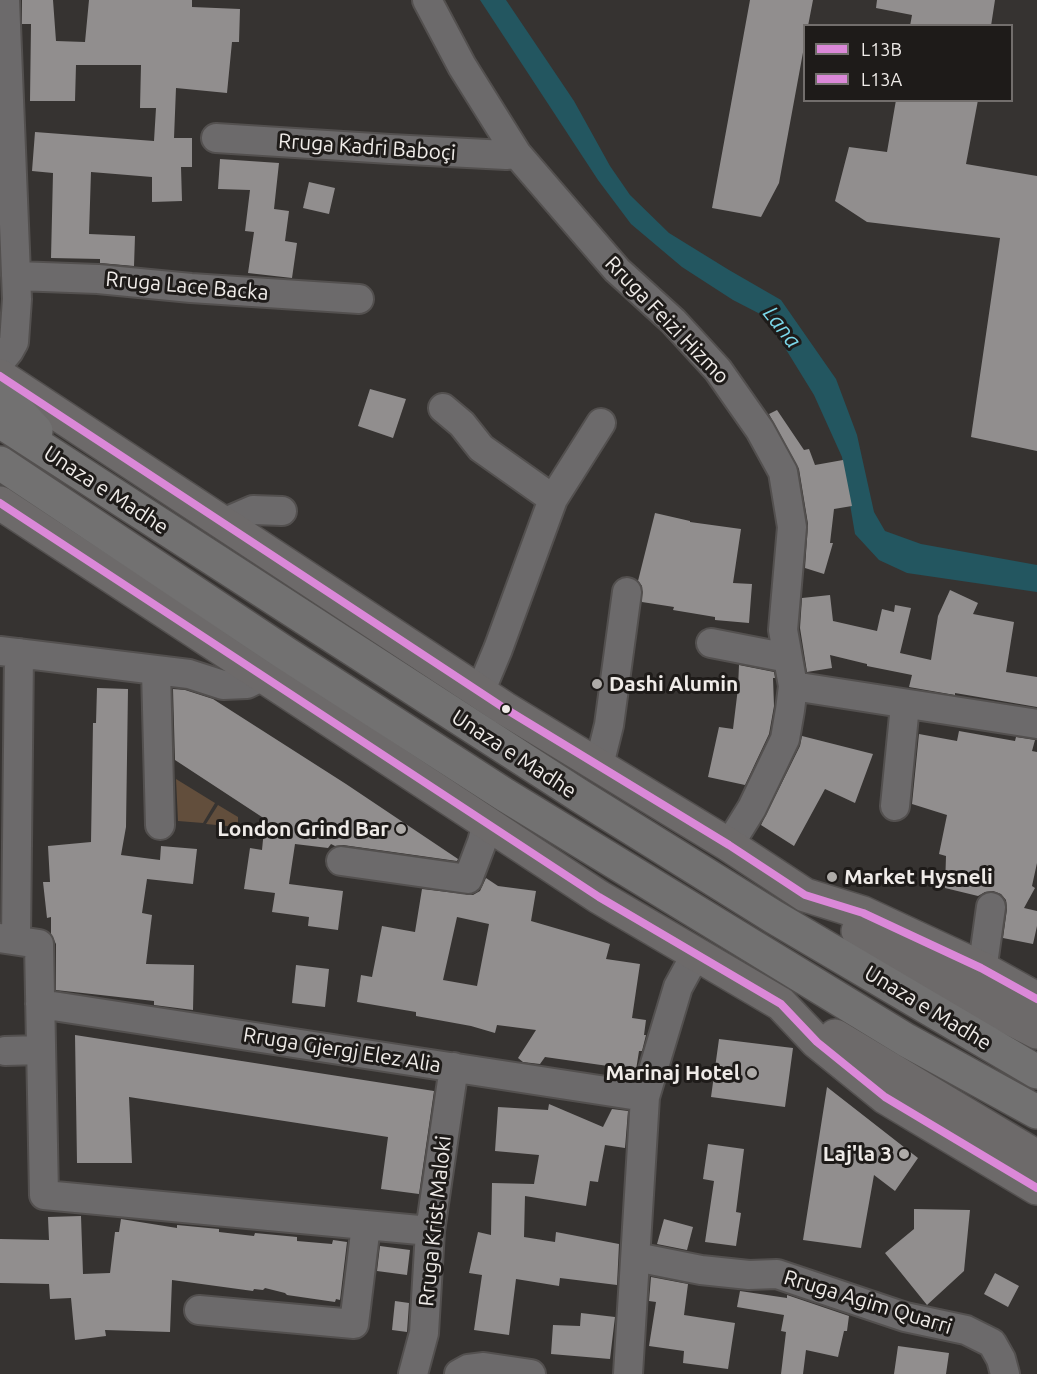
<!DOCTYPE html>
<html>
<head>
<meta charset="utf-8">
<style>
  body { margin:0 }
  #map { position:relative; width:1037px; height:1374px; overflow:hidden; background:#363331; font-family:Ubuntu,sans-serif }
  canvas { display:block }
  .legend { position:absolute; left:803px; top:24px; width:210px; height:78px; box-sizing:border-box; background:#1e1b19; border:2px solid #726e6c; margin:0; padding:8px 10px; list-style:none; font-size:18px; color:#efebe8 }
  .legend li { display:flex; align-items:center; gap:12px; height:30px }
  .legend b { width:30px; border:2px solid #726e6c }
</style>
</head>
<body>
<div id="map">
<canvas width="1037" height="1374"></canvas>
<ul class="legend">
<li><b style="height:8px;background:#db88d8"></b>L13B</li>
<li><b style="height:8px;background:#db88d8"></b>L13A</li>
</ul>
</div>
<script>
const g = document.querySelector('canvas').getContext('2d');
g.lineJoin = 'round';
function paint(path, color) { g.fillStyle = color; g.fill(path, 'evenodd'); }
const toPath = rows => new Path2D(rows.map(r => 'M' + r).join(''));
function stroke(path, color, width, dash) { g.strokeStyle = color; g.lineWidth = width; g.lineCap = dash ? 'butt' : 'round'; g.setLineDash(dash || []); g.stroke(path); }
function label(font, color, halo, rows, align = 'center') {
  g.font = font + ' Ubuntu,sans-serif'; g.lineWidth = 6; g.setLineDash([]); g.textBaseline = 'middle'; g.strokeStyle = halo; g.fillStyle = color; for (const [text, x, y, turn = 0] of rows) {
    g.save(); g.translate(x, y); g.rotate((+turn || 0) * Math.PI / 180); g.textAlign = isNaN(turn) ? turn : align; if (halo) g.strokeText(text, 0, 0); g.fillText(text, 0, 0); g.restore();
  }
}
paint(toPath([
  [176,779,215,803,203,823,178,821],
  [218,805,238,817,238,827,206,824]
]), '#624e3c');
paint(toPath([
  [480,0,506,0,574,101,610,166,630,195,669,233,729,270,781,300,836,379,857,435,874,512,885,531,921,544,1037,565,1037,592,907,573,879,560,855,534,842,457,814,395,766,317,733,300,682,267,631,224,598,180]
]), '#235660');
paint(toPath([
  [22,0,53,0,56,41,85,42,89,0,192,0,192,7,240,9,239,42,232,42,227,93,176,88,174,138,192,138,192,167,181,167,182,201,152,202,152,177,91,172,89,234,135,236,134,266,100,263,100,259,51,258,53,173,32,171,35,132,154,141,156,108,140,108,141,65,76,65,75,101,30,101,31,24,22,24],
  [750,0,813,0,808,26,804,26,804,47,779,183,761,217,712,208],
  [877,0,995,0,991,26,910,26,912,15,876,8],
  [896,100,978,100,966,164,1037,176,1037,451,971,437,1000,238,867,222,835,201,849,147,887,152],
  [220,159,279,163,274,209,289,211,285,241,297,243,292,278,248,273,254,232,245,231,250,190,218,189],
  [309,182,335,188,329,214,303,208],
  [370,389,406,399,393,438,358,426],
  [777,410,804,450,809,449,815,465,843,460,852,506,834,509,830,543,833,543,824,574,805,568,808,524,799,469,769,414],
  [655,513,690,521,690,522,741,529,733,583,752,584,749,623,715,620,715,617,673,610,674,607,642,602,642,586,638,581],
  [950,590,978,603,973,614,1014,622,1006,672,1037,677,1037,707,955,693,955,695,909,687,912,675,867,666,867,664,830,655,832,668,807,672,800,628,802,598,830,595,833,621,877,631,882,609,894,612,895,605,911,608,900,653,931,660,938,616],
  [739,665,774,672,775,678,773,678,774,706,769,734,745,785,708,777,719,727,733,729,738,688],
  [97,688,128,689,126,827,121,855,160,860,161,846,197,849,193,884,147,879,142,913,152,915,146,964,194,965,193,1010,154,1005,154,1001,56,990,56,944,51,934,51,917,47,918,43,882,50,882,48,846,91,842,93,723,96,723],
  [173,689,185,690,213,699,346,784,458,859,457,861,343,845,335,846,331,844,328,848,295,844,289,884,343,891,338,930,308,926,309,917,272,912,275,893,244,889,250,848,262,850,265,819,175,760],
  [959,731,1015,741,1016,737,1035,740,1032,751,1037,752,1037,863,1032,886,1035,888,1024,908,1037,911,1037,926,1033,944,1003,938,1007,909,1006,900,1001,894,993,891,985,892,978,896,945,888,946,856,939,854,947,815,912,804,919,734,957,741],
  [802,736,873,754,855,803,825,789,794,846,761,825,800,746],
  [486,878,498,886,536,891,531,921,610,944,606,959,640,964,632,1018,646,1020,644,1035,646,1035,642,1051,639,1051,636,1070,545,1057,540,1064,523,1062,518,1058,536,1030,497,1025,495,1033,471,1026,416,1016,416,1012,357,1002,361,975,372,977,382,926,415,932,422,889,473,895,480,891],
  [457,917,489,924,477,986,443,980],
  [296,965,329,969,325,1007,292,1003],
  [75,1035,434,1091,419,1194,381,1189,388,1137,129,1097,132,1163,77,1163],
  [719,1039,793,1048,785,1107,711,1097],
  [827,1087,918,1158,895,1191,874,1175,861,1248,803,1240],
  [549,1104,603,1127,612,1109,628,1111,625,1148,605,1145,598,1182,590,1181,586,1206,525,1196,524,1237,555,1242,556,1232,619,1244,617,1285,560,1278,559,1286,516,1279,509,1335,474,1330,482,1275,469,1273,478,1232,491,1235,492,1183,534,1184,539,1155,495,1151,498,1107,548,1110],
  [708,1144,744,1149,736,1212,741,1213,736,1246,705,1242,714,1181,703,1179],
  [914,1209,970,1210,964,1271,927,1305,885,1253,914,1229],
  [81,1216,83,1274,110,1273,115,1232,119,1232,121,1219,177,1228,177,1225,219,1229,219,1232,254,1236,255,1233,297,1237,297,1241,332,1244,333,1240,347,1242,340,1300,336,1299,335,1302,287,1295,285,1293,265,1288,263,1290,254,1289,253,1291,172,1280,170,1332,105,1330,106,1336,75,1340,71,1298,50,1299,49,1284,0,1283,0,1239,49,1240,48,1217],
  [664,1219,693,1227,687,1250,657,1244],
  [380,1246,410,1250,407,1275,377,1271],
  [995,1273,1019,1286,1008,1307,984,1294],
  [651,1277,688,1284,684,1315,735,1323,728,1369,683,1363,684,1351,649,1346,656,1302,649,1301],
  [740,1291,787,1298,787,1295,849,1316,847,1331,844,1331,838,1357,806,1350,803,1374,781,1374,786,1332,781,1331,784,1315,737,1307],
  [395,1301,409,1303,407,1332,392,1330],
  [581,1313,615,1317,610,1359,551,1354,553,1325,580,1326],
  [898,1346,949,1353,946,1374,894,1374]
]), '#918e8e');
const minor = toPath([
  [427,0,462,66,517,154,617,270,673,321,718,370,760,430,783,472,792,527,783,630,793,686,790,710,785,739,752,808,729,845],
  [216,138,390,149,506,155,517,154],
  [16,276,98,279,191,288,359,299],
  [0,362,9,351,14,342,17,299,5,0],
  [443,408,462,424,481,448,553,499],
  [223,523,253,510,282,511],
  [711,643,788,658],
  [0,651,189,674,223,685,247,684,263,676],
  [156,670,160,825],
  [793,686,1037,724],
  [480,692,498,649,553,499,601,423],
  [599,765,609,725,627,592],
  [895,806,905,705],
  [341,861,468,879,482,842,487,823],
  [0,938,39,944,44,1195,430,1231],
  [16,940,19,653],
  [981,968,983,964,991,907],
  [40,1004,645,1097],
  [5,1051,41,1050],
  [636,1257,701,1270,749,1275,777,1274,905,1317,966,1330,992,1343,1001,1359,1005,1374],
  [199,1310,354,1324,366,1225],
  [413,1374,424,1333,430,1231,454,1067],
  [459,1374,468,1369,484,1367,531,1374],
  [628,1374,645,1097,678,987,696,954]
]);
const major = toPath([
  [0,376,504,708,729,845,805,895,863,913,981,968,1037,999],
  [0,503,599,897,781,1004,817,1042,885,1097,1037,1188],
  [858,931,971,998,1037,1032],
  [835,1036,1037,1157]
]);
const highway = toPath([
  [0,392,36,431],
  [0,421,580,796,774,917,1037,1072],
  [0,463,285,653,505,795,906,1040,1037,1112]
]);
stroke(minor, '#53504f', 32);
stroke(major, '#53504f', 36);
stroke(highway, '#53504f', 36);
stroke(minor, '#6c6a6b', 28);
stroke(major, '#6d6a6a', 33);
stroke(highway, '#727171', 33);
stroke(toPath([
  [0,503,599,897,781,1004,817,1042,885,1097,1037,1188]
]), '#db88d8', 8);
stroke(toPath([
  [0,376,504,708,729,845,805,895,863,913,981,968,1037,999]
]), '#db88d8', 8);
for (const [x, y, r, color] of [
  [597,684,6,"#aeaba8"],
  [506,709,5,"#efebe8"],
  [401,829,6,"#aeaba8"],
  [832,877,6,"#aeaba8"],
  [752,1073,6,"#aeaba8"],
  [904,1154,6,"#aeaba8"]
]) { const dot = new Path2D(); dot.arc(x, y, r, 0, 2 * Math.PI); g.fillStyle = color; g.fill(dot); stroke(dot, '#1e1b19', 2); }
label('21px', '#efebe8', '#1e1b19', [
  ["Rruga Kadri Baboçi",367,147,4],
  ["Rruga Lace Backa",187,286,5],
  ["Rruga Feizi Hizmo",667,320,46],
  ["Unaza e Madhe",106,490,33],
  ["Unaza e Madhe",514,754,33],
  ["Unaza e Madhe",928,1008,31],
  ["Rruga Gjergj Elez Alia",342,1050,9],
  ["Rruga Krist Maloki",435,1221,-84],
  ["Rruga Agim Quarri",868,1302,17]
]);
label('bold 21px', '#efebe8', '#1e1b19', [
  ["Dashi Alumin",609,684,"left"],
  ["London Grind Bar",389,829],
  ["Market Hysneli",844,877,"left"],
  ["Marinaj Hotel",740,1073],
  ["Laj'la 3",892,1154]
], 'right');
label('italic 22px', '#7bd7e9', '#1e1b19', [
  ["Lana",782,327,52]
]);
</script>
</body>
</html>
